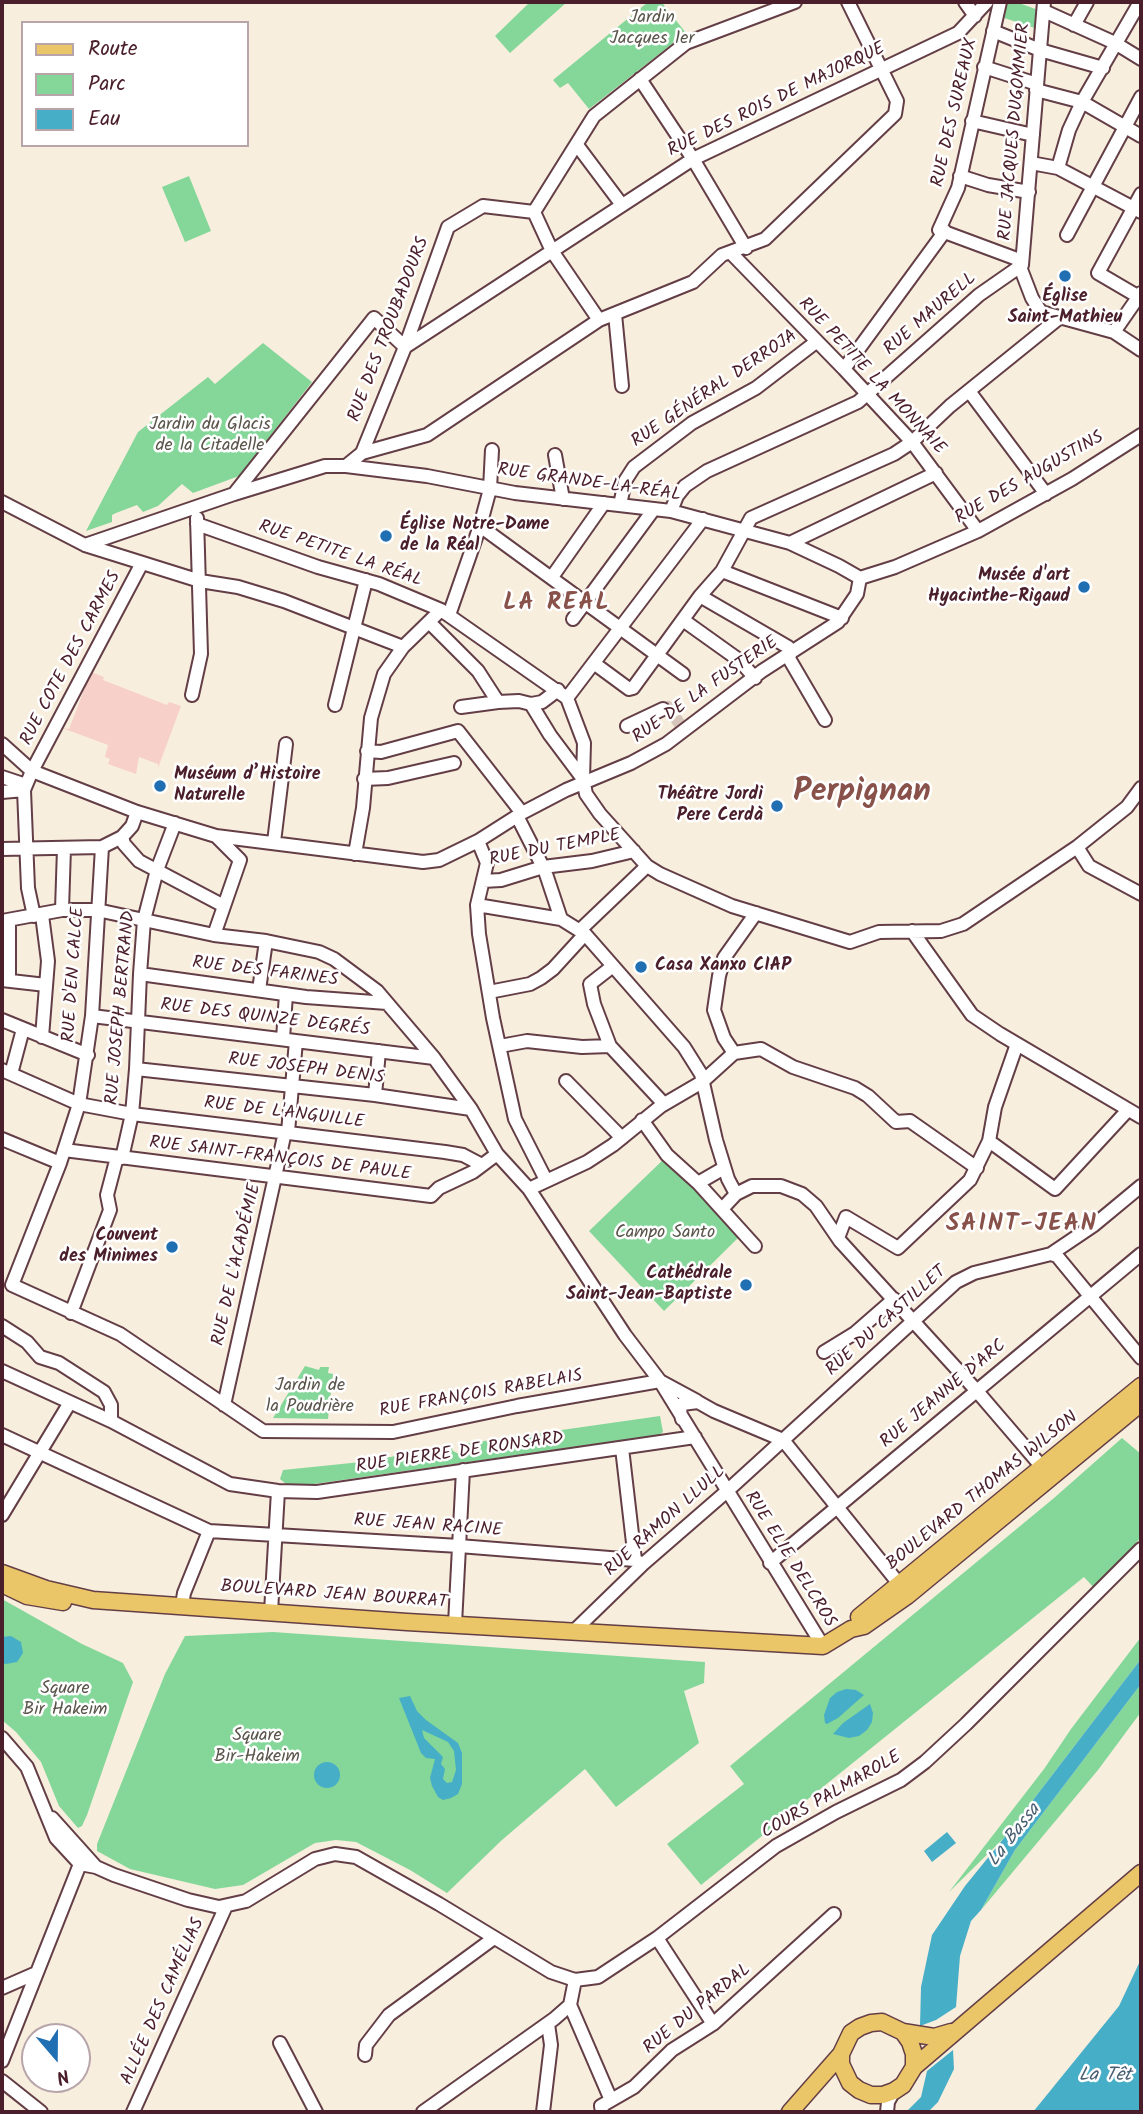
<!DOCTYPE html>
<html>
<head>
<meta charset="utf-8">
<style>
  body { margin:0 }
  #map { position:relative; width:1143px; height:2114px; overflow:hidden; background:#f8eede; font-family:Kalam,sans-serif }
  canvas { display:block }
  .frame { position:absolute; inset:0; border:4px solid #4a1f2b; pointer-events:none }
  .legend { position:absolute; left:21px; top:21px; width:228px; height:126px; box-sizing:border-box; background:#fff; border:2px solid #b7a5aa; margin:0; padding:9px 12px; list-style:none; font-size:21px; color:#4a1f2b }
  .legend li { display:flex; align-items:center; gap:14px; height:35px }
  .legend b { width:35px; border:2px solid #b7a5aa }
  .north { position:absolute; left:21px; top:2023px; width:70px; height:70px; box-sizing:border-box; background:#fff; border:2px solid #b7a5aa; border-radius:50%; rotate:160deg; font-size:19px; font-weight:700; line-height:28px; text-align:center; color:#4a1f2b }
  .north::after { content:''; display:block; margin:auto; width:24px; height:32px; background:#1f6fb2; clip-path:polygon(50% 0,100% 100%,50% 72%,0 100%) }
</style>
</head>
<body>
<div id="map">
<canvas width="1143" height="2114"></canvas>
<div class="frame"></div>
<ul class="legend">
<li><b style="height:9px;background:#ebc669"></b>Route</li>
<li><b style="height:19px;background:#84d799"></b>Parc</li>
<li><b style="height:19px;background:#47aec7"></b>Eau</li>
</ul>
<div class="north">N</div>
</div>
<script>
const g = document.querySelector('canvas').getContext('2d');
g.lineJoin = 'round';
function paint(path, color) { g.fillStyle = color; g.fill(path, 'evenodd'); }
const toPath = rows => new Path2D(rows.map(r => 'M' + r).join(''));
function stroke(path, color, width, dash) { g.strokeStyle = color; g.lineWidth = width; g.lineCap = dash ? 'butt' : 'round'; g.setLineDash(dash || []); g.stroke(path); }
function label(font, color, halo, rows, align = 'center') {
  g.font = font + ' Kalam,sans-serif'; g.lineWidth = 5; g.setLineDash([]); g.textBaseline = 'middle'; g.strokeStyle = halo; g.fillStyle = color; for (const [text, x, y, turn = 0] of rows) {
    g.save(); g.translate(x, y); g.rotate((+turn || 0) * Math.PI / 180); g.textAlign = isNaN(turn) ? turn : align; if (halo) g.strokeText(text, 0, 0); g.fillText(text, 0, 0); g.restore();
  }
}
paint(toPath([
  [91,672,104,677,103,680,167,705,169,702,181,706,158,768,158,764,139,757,136,774,108,764,110,759,105,757,108,745,62,728,69,729]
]), '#f7d0ca');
paint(toPath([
  [530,2,567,2,510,53,495,36],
  [648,2,665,2,663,4,686,33,589,109,568,83,560,88,553,80],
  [1006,2,1016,2,1041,11,1035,28,1001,17],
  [189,176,211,231,185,242,162,187],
  [263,343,312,382,239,476,193,493,182,484,158,506,143,512,137,505,116,513,112,515,112,522,86,531,138,432,208,377,215,384],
  [665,1158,741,1235,664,1311,589,1231],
  [305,1366,319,1370,320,1367,329,1367,328,1373,333,1374,328,1419,273,1418],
  [660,1416,663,1432,659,1435,314,1484,286,1484,280,1479,283,1470,361,1462,368,1467,373,1465,375,1460,447,1446,451,1446,453,1451,459,1454,463,1450,463,1444],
  [1122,1438,1141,1454,1141,1537,1126,1555,1094,1588,1084,1577,701,1885,667,1844,744,1784,730,1766,1054,1498],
  [2,1599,82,1644,123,1663,133,1682,87,1815,82,1826,78,1828,59,1806,41,1762,16,1732,2,1720],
  [273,1632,705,1662,704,1683,684,1691,699,1743,616,1807,585,1769,502,1840,447,1893,410,1870,356,1842,336,1840,315,1843,243,1885,215,1889,130,1869,97,1851,97,1844,165,1674,185,1636],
  [1141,1637,1141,1659,1004,1838,949,1892,1044,1769,1071,1729],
  [1141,1684,1141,1712,1098,1770,981,1910,1015,1850]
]), '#84d799');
paint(toPath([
  [11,1636,21,1642,23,1653,17,1662,6,1664,2,1663,2,1637],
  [1141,1659,1141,1684,1015,1850,981,1910,971,1921,960,1956,956,2007,936,2020,920,2026,921,1987,932,1935,965,1886,1004,1838],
  [846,1689,856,1690,864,1695,838,1718,827,1724,825,1723,824,1715,830,1698,837,1692],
  [410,1696,417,1711,426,1720,458,1743,462,1753,462,1784,458,1794,451,1798,443,1800,438,1797,432,1786,430,1778,435,1759,426,1758,421,1753,399,1698],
  [422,1730,448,1742,454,1751,456,1770,452,1782,447,1783,443,1779,445,1769,441,1764,443,1757,424,1738],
  [870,1704,873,1713,872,1722,867,1730,859,1736,849,1738,833,1734,843,1723],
  '314 1775a13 13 0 1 1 26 0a13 13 0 1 1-26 0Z',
  [947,1832,956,1843,932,1862,924,1851],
  [1141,1959,1141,2112,1033,2112,1119,2006],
  [953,2050,954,2069,938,2102,928,2112,895,2112,895,2110,908,2110,921,2097,927,2071]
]), '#47aec7');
stroke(toPath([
  [663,709,668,707,681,726]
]), '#d5c5ba', 12, [12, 6]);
const minor = toPath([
  [965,2,975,16],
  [1000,2,958,188,939,230,1017,259,1032,298,1041,312,1114,332,1141,350],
  [1044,11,1115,43,1141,59],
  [1074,25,1087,2],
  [993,31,1040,50,1103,68],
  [984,67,1037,84],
  [640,79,693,159,746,248],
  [1036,90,1082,102,1141,136],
  [972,121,1033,135],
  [577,145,622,205],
  [1031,163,1058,168,1141,212],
  [1058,168,1069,130,1082,102,1140,2],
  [960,176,988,185,1029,192],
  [534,212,594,116,686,43,795,2],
  [534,212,552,251,599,320],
  [1067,235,1141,97],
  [731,253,844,369,912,442,978,531],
  [1022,265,1044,2],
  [1139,297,1098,273,1141,194],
  [615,314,622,386],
  [1114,332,1141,293],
  [844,369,945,231],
  [969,391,1046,494],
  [362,453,405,347,448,227,483,206,534,212],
  [555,455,563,499],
  [346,466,362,453,427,435,599,320,693,282,722,255,765,239,895,114,897,101,848,2],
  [234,494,374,318,405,347,693,159,958,33,987,2],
  [2,502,85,545,200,581,238,587,284,601,403,647],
  [620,505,625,481,634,467,692,423,756,388,816,342],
  [671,511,677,496,685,486,707,471,858,402,979,295,1022,265],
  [197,524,318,567,379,584,441,610,567,698,584,743,583,779,586,794,600,814,647,866,660,874,732,906,850,942,879,932,941,931,963,924,1077,847,1127,807,1141,788],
  [480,526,683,674],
  [790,543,936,473],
  [85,545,234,494,325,466,346,466,427,476,515,493,671,511,790,543,839,566,860,578],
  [722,571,842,618],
  [552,577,604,503],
  [860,578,895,567,978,531,1072,479,1141,435],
  [700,596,788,647,791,653],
  [449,615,480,526,490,489,492,450],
  [573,619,654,509],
  [683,620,739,660,755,678],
  [429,622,478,671,498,702],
  [787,655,825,720],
  [595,664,629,689,633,688,700,596,722,571,751,518,894,454,912,442,950,406,1059,318],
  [192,695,201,654,197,518],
  [567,698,703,519],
  [531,704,542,702,558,690],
  [335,705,366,580],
  [461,707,498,702,519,701,531,704,550,735,583,779],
  [627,726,663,709],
  [2,744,32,771,137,812,216,836,423,862,439,860,478,841,522,813,566,790,631,763,666,744,762,671,838,622,857,594,860,578],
  [367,751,381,752,458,731,522,813],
  [2,777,26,785],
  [364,779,388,778,454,763],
  [2,792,24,790],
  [517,816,545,871,561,919],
  [122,837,124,844,139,861,224,906],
  [478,841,487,863,477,905,479,934,493,1018,515,1119,546,1180],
  [274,842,286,744],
  [102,847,92,1016,79,1104,60,1163,12,1285,120,1334,263,1431,393,1432,517,1406,660,1381],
  [1077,847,1089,866,1141,894],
  [2,849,102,847,122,837,132,826,137,812],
  [355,854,363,808,371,718,384,674,403,647,441,610],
  [483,881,501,880,543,867,592,861,634,851],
  [477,905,561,919,585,934,684,1047,701,1074,716,1140,728,1179,736,1194],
  [62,910,64,848],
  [42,915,48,961,42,1037],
  [34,916,28,888,24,790,32,771,142,563],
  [2,921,62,910,97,910,214,935,266,941,319,952,334,959,377,991,434,1058,471,1109,497,1154,529,1189,625,1335,660,1381,823,1646],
  [580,930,647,866],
  [912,931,972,1015,1000,1034,1141,1117],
  [214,935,240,860,216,836],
  [613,966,590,984,594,1004,610,1046,664,1104],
  [140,974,306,997,387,1003],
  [2,980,46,985],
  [9,980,9,920],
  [259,990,266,941],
  [489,992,530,984,541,978,553,969,585,934],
  [92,1016,434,1058],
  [2,1020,88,1055],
  [283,1039,286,994],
  [500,1046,527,1041,582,1047,610,1046],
  [734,1053,724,1038,714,1010,719,976,724,958,756,913],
  [136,1069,375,1095,471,1109],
  [2,1070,79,1104,132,1114,445,1152,463,1155,482,1165],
  [11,1074,23,1029],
  [566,1081,622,1138],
  [375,1095,379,1051],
  [642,1120,667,1155,698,1183,755,1246],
  [288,1132,296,1041],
  [2,1139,60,1163],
  [989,1141,1055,1189,1127,1111],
  [64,1150,431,1196,439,1188,473,1172,497,1154],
  [122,1158,132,1114,136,1069,140,974,144,920,157,870,175,823],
  [698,1183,724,1168],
  [529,1189,587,1162,613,1145,661,1106,702,1082,734,1053,761,1049,793,1067,855,1088,868,1096,896,1122,910,1121,977,1168],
  [722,1209,736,1194,752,1186,781,1186,802,1194,816,1206,840,1241,976,1390,1048,1474],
  [838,1238,846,1217,898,1248,970,1180,989,1141,995,1107,1017,1044],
  [1051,1254,1057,1256,1141,1358],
  [71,1313,110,1210,107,1195,117,1157],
  [2,1326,27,1342,40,1357,59,1363,104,1392,111,1405,111,1421],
  [824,1352,855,1333,894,1299],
  [2,1371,111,1421,230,1484,278,1491,317,1492,695,1437],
  [660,1381,697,1401],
  [224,1405,285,1132],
  [682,1419,680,1411,682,1404,698,1402,714,1411,783,1440,900,1585],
  [2,1435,209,1531,459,1546,635,1560,643,1564],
  [622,1448,635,1560],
  [2,1515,69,1404],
  [770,1563,1141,1254],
  [182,1605,184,1593,209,1531],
  [271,1612,278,1491],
  [455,1624,463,1470],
  [573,1632,643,1564,726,1492,956,1282,974,1273,1051,1254,1094,1225,1141,1186],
  [2,1738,27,1767,56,1838,80,1864,96,1867,114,1875,188,1900,219,1907,246,1901,315,1859,335,1854,356,1857,439,1904,551,1972,575,1980,598,1977,657,1938,776,1846,836,1812,901,1780,925,1762,966,1724,1141,1549],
  [52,1818,96,1867],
  [657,1938,713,2024],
  [2,1988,34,1974],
  [570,2005,611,2100],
  [280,2043,316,2112],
  [365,2055,366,2045,389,2015,494,1938],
  [2,2061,80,1864],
  [2,2081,41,2112],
  [133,2112,226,1906],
  [423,2112,554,2019,570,2005,575,1980],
  [543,2112,551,2045,548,2024],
  [602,2112,601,2106,634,2087,672,2050,713,2024,834,1914],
  [887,2112,888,2102,894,2091]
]);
const major = toPath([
  [2,1573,46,1589,93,1600,407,1622,823,1646,851,1629,864,1626,907,1596,1141,1403],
  [2,1584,27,1596,63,1602],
  [859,1617,1141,1386],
  [903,2032,910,2042,914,2054,914,2067,903,2085,894,2091,883,2095,871,2095,859,2090,850,2083,841,2064,841,2054,851,2033,860,2027,871,2023,882,2022,903,2032,934,2037,951,2032],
  [914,2067,1141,1873],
  [790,2112,841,2054]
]);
stroke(minor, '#643e46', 16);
stroke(major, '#643e46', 19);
stroke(minor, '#fff', 12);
stroke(major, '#ebc669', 16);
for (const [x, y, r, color] of [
  [1065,276,7,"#1f6fb2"],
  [386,536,7,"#1f6fb2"],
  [1084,587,7,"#1f6fb2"],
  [160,786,7,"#1f6fb2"],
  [777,806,7,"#1f6fb2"],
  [641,967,7,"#1f6fb2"],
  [172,1247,7,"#1f6fb2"],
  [746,1285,7,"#1f6fb2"]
]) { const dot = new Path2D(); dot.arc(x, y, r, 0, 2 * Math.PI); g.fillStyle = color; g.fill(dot); stroke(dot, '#fff', 2.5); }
label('18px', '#5b564c', '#fff', [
  ["Jardin",652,19],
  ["Jacques 1er",652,40],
  ["Jardin du Glacis",210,426],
  ["de la Citadelle",210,447],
  ["Campo Santo",665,1234],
  ["Jardin de",310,1387],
  ["la Poudrière",310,1408],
  ["Square",65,1690],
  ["Bir Hakeim",65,1711],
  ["Square",257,1737],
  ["Bir-Hakeim",257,1758]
]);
label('18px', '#4a1f2b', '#fff', [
  ["RUE DES ROIS DE MAJORQUE",777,101,-26],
  ["RUE DES SUREAUX",956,113,-77],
  ["RUE JACQUES DUGOMMIER",1016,132,-85],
  ["RUE MAURELL",931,315,-41],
  ["RUE DES TROUBADOURS",390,330,-69],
  ["RUE PETITE LA MONNAIE",871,377,47],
  ["RUE GÉNÉRAL DERROJA",715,390,-34],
  ["RUE DES AUGUSTINS",1030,479,-30],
  ["RUE GRANDE-LA-RÉAL",589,484,8],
  ["RUE PETITE LA RÉAL",340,555,19],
  ["RUE COTE DES CARMES",72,659,-62],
  ["RUE DE LA FUSTERIE",706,691,-35],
  ["RUE DU TEMPLE",555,849,-11],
  ["RUE DES FARINES",265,973,7],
  ["RUE D'EN CALCE",75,975,-86],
  ["RUE JOSEPH BERTRAND",122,1008,-85],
  ["RUE DES QUINZE DEGRÉS",265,1019,7],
  ["RUE JOSEPH DENIS",306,1070,7],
  ["RUE DE L'ANGUILLE",284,1114,7],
  ["RUE SAINT-FRANÇOIS DE PAULE",280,1160,7],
  ["RUE DE L'ACADÉMIE",238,1265,-77],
  ["RUE DU CASTILLET",887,1322,-42],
  ["RUE FRANÇOIS RABELAIS",481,1395,-10],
  ["RUE JEANNE D'ARC",944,1395,-40],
  ["RUE PIERRE DE RONSARD",460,1454,-8],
  ["BOULEVARD THOMAS WILSON",983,1492,-39],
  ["RUE RAMON LLULL",666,1522,-42],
  ["RUE JEAN RACINE",428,1527,4],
  ["RUE ELIE DELCROS",789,1560,58],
  ["BOULEVARD JEAN BOURRAT",334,1596,4],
  ["COURS PALMAROLE",832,1796,-30],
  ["ALLÉE DES CAMÉLIAS",164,2002,-66],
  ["RUE DU PARDAL",698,2010,-39]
]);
label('bold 18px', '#4a1f2b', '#fff', [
  ["Église",1065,298,"center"],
  ["Saint-Mathieu",1065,319,"center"],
  ["Église Notre-Dame",400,526,"left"],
  ["de la Réal",400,547,"left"],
  ["Musée d'art",1070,577],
  ["Hyacinthe-Rigaud",1070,598],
  ["Muséum d’Histoire",174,776,"left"],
  ["Naturelle",174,797,"left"],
  ["Théâtre Jordi",763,796],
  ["Pere Cerdà",763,817],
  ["Casa Xanxo CIAP",655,967,"left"],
  ["Couvent",158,1237],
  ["des Minimes",158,1258],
  ["Cathédrale",732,1275],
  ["Saint-Jean-Baptiste",732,1296]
], 'right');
label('italic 19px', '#495f71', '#fff', [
  ["La Bassa",1015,1836,-52],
  ["La Têt",1105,2077]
]);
g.letterSpacing = '2px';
label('bold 24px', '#88514a', '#fff', [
  ["LA REAL",557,605],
  ["SAINT-JEAN",1022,1226]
]);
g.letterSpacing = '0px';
label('bold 32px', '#88514a', '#fff', [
  ["Perpignan",862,795]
]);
</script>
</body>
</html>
